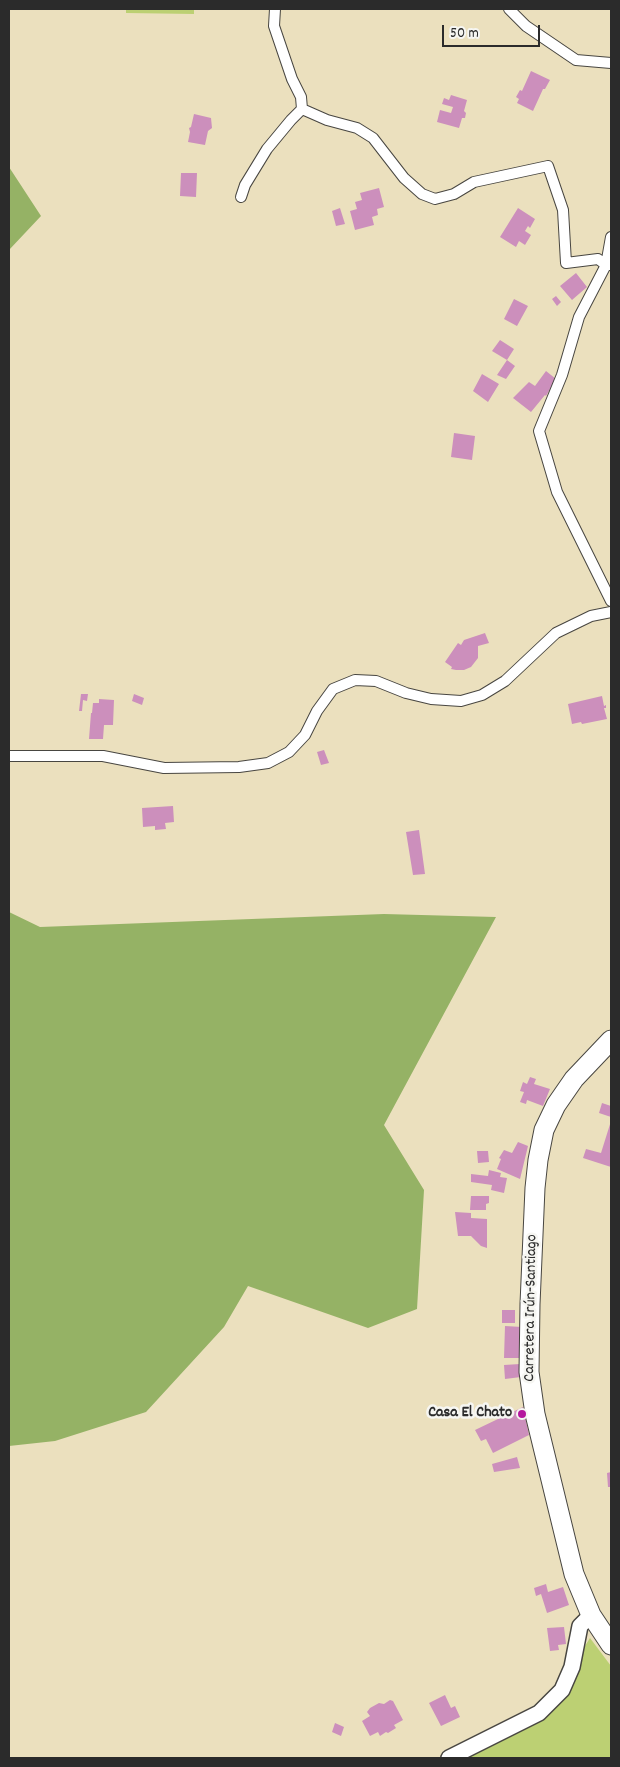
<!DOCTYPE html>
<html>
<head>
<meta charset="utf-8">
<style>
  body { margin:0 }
  #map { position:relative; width:620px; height:1767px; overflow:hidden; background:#ebe0be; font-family:Dekko,sans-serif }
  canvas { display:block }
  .frame { position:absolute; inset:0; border:10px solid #2b2b2b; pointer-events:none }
  .scale { position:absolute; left:442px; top:25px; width:98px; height:22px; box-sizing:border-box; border:2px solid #2b2b2b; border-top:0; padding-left:6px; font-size:15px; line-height:18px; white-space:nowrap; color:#2b2b2b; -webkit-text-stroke:4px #f6f6f2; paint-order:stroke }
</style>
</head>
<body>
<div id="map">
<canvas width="620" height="1767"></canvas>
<div class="frame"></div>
<div class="scale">50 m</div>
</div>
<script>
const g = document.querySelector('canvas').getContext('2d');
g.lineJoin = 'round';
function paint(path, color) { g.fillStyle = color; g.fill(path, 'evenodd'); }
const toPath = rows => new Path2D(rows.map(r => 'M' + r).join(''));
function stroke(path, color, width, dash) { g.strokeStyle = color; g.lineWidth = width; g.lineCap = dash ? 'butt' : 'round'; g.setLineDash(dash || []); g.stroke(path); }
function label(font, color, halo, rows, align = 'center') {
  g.font = font + ' Dekko,sans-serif'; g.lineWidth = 5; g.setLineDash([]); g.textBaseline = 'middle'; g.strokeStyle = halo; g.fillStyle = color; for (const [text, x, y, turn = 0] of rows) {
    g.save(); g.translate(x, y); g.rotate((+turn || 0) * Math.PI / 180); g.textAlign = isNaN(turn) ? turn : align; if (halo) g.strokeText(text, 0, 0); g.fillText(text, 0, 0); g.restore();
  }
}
paint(toPath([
  [126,9,194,9,194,14,126,13],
  [590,1638,611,1666,611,1758,465,1758,544,1716,572,1687,583,1649]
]), '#bcd073');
paint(toPath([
  [9,167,41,216,9,250],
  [9,912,40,927,384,914,496,917,384,1125,424,1190,417,1309,368,1328,248,1286,224,1327,146,1412,55,1441,9,1446]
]), '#95b265');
paint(toPath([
  [531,71,550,80,545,89,543,89,533,111,517,103,519,99,516,97,520,90,522,91],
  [451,95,467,100,464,111,466,113,465,118,462,118,459,128,437,122,440,110,451,113,453,107,442,104,444,98,449,100],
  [194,114,211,118,212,128,208,131,205,145,188,142,190,132,189,128,191,127],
  [181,173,197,173,196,197,180,196],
  [379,188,384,207,377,209,378,215,372,217,374,225,355,230,350,211,357,209,355,202,362,200,360,193],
  [340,208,345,224,336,226,332,211],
  [518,208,535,219,530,228,528,226,525,231,531,235,525,245,519,241,516,247,500,237],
  [576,273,587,287,572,300,560,286],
  [556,296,561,302,557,306,552,299],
  [514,299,528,306,517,326,504,319],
  [500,340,514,349,507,360,515,366,506,379,497,375,507,360,492,351],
  [546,371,556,379,546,396,545,395,531,412,513,398,529,382,535,386],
  [482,374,499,384,488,402,473,391],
  [454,433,475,436,472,460,451,457],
  [485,633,489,643,478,646,478,658,471,667,464,670,456,670,451,669,452,667,445,662,458,643,461,645,464,640],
  [81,694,88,694,87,701,83,700,82,711,79,711],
  [134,694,144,698,142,705,132,701],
  [602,696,604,706,606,705,606,708,604,708,607,719,582,724,581,722,572,724,568,704],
  [99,699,114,700,113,725,104,725,103,739,89,739,91,713,92,713,93,703,99,703],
  [324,750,329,763,321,765,317,752],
  [173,806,174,822,165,823,166,829,155,830,155,826,143,827,142,808],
  [419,830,425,874,413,875,406,832],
  [530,1077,536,1079,534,1084,550,1089,543,1106,527,1100,526,1104,520,1102,524,1092,520,1091,523,1082,527,1084],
  [602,1103,611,1106,611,1117,599,1113],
  [611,1121,611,1167,583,1158,586,1149,601,1153],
  [518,1142,528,1146,520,1179,497,1169,501,1159,499,1158,504,1150,512,1153],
  [477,1151,488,1151,489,1162,478,1163],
  [489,1170,501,1173,500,1177,507,1178,504,1193,491,1190,492,1185,471,1182,471,1174,488,1176],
  [471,1196,489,1196,489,1203,486,1204,486,1210,470,1210],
  [455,1212,471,1213,471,1218,487,1219,487,1248,481,1246,471,1236,458,1236],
  [502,1310,515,1310,515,1323,502,1323],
  [505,1326,522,1327,521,1358,504,1358],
  [520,1364,521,1377,505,1379,504,1365],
  [523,1407,529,1435,493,1453,486,1439,481,1441,475,1430],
  [517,1457,520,1468,494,1472,492,1464],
  [611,1472,611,1487,608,1487,607,1473],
  [546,1584,548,1592,563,1587,569,1605,547,1613,541,1594,536,1596,534,1588],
  [564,1627,566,1644,558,1645,559,1650,550,1651,547,1628],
  [445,1695,451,1708,455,1706,460,1717,441,1726,429,1703],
  [390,1700,393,1701,403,1720,394,1725,396,1728,388,1733,386,1732,380,1736,378,1732,370,1736,362,1721,370,1716,367,1712,370,1708,379,1703,384,1704],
  [335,1723,344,1727,341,1736,332,1732]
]), '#cc8fbc');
const street = toPath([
  [509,9,526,26,576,60,611,63],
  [302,109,327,120,357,128,373,138,404,178,422,194,435,199,454,194,474,182,548,166,563,210,566,263,598,259,606,265,611,265],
  [241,197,245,185,267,149,291,120,302,109,301,97,292,79,274,26,275,9],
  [611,237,606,265,579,317,562,375,539,431,557,492,611,601],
  [9,756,103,756,164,768,239,767,268,763,289,752,305,735,317,711,333,689,355,680,376,681,406,693,431,699,461,701,482,695,505,681,556,633,591,616,611,612]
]);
const secondary = toPath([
  [449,1758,539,1713,562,1690,572,1667,580,1626,591,1615]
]);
const highway = toPath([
  [611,1040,574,1079,556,1105,544,1130,538,1160,535,1188,530,1304,529,1372,535,1414,574,1574,591,1615,611,1645]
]);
stroke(street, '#484641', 12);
stroke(secondary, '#484641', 18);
stroke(highway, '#484641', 21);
stroke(street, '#fff', 10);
stroke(secondary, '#fff', 15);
stroke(highway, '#fff', 19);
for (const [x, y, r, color] of [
  [522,1414,5,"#b5179e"]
]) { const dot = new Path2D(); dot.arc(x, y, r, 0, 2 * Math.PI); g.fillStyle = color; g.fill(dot); stroke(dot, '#f6f6f2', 2); }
label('16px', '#2b2b2b', '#f6f6f2', [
  ["Carretera Irún-Santiago",532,1308,-89]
]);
label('bold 16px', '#2b2b2b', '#f6f6f2', [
  ["Casa El Chato",512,1414]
], 'right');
</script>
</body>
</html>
